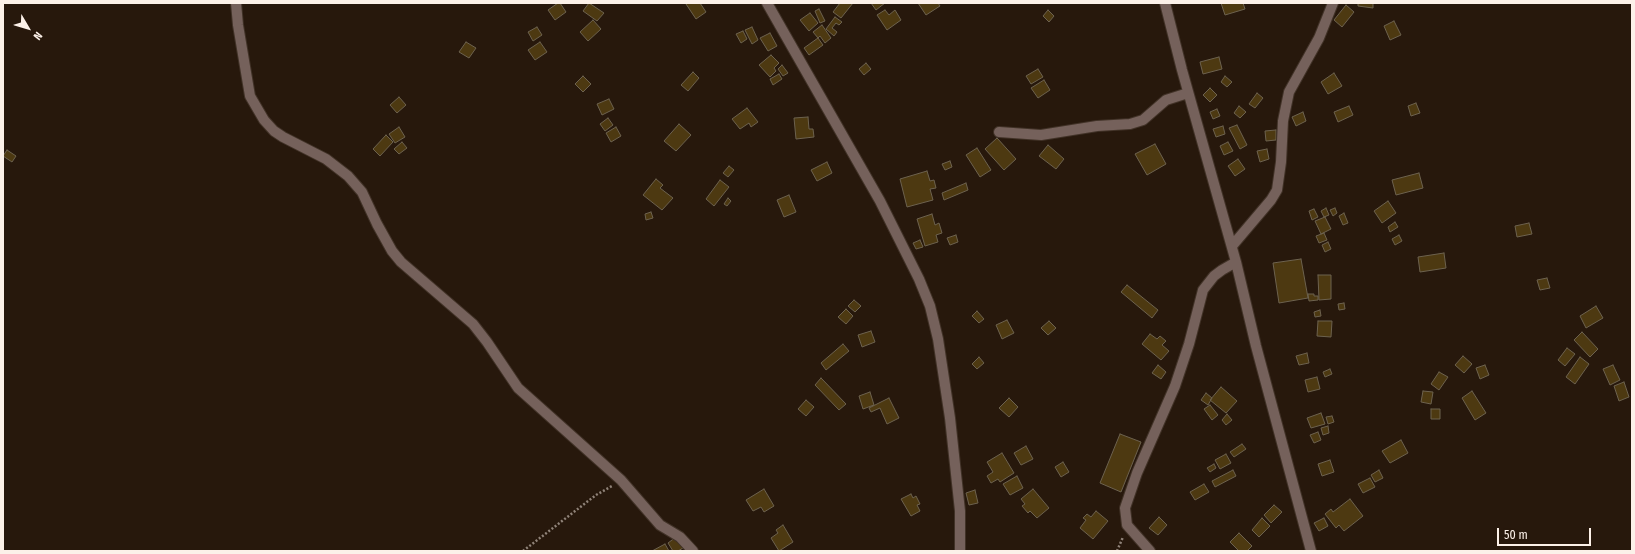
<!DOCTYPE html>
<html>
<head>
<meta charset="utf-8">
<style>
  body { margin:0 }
  #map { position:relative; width:1635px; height:554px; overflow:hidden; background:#27180c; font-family:"Fira Sans Condensed",sans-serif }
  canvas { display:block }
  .frame { position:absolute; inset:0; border:4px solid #fcf1e9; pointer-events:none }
  .north { position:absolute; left:8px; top:8px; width:40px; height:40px; -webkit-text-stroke:3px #27180c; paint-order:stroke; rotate:128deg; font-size:11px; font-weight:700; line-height:16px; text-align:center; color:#fcf1e9 }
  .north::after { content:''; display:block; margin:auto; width:14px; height:18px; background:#fcf1e9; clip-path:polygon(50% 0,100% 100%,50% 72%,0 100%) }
  .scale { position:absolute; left:1497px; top:528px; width:94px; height:18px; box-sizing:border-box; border:2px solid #fcf1e9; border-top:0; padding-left:5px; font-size:12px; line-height:14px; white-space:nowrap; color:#fcf1e9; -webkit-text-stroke:3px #27180c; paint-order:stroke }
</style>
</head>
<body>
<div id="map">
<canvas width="1635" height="554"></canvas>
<div class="frame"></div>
<div class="north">N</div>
<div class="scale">50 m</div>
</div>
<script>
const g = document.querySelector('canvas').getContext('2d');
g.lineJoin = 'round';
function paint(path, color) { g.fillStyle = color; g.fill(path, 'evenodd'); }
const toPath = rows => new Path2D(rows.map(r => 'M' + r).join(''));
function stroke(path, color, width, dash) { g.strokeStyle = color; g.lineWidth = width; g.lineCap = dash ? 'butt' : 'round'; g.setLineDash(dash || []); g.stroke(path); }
const building = toPath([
  [558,3,560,3,566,12,555,20,548,10,558,3],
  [589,3,604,13,597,21,583,11,589,3],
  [688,3,700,3,706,12,696,19,686,4,688,3],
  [840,3,853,3,841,18,833,12,840,3],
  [871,3,885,3,876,10,871,3],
  [918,3,938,3,940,6,926,15,918,3],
  [1221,3,1243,3,1245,9,1225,15,1221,3],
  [1358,3,1373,3,1373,8,1358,6,1358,3],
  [1346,5,1354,12,1342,27,1334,20,1346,5],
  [819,9,825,21,820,23,815,11,819,9],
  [885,10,889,15,895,10,901,20,887,30,877,15,885,10],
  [1048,10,1054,16,1049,22,1043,16,1048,10],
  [810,13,818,23,809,31,800,20,810,13],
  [835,17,842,22,839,25,836,23,832,28,837,32,834,36,826,29,835,17],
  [593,20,601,29,588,41,580,32,593,20],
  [1394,21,1401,35,1390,40,1384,26,1394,21],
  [822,25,831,38,825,43,820,36,818,38,813,32,822,25],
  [537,27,542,35,533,41,528,32,537,27],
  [752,27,758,40,752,44,745,30,752,27],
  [743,31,747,39,741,43,736,34,743,31],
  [770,33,777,46,768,51,760,38,770,33],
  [818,38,823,45,809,55,804,48,818,38],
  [466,42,476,48,469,58,459,52,466,42],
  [540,42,547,52,535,60,528,50,540,42],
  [771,55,779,63,774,68,776,71,770,77,759,65,771,55],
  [1219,57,1222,69,1203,74,1200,62,1219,57],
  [866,63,871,69,864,75,859,69,866,63],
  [782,65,788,73,783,76,778,69,782,65],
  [1038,69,1043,77,1031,84,1026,76,1038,69],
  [693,72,699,78,688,91,681,85,693,72],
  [1334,73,1342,86,1328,94,1321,82,1334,73],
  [779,74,782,79,773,85,770,79,779,74],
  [583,76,591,84,583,92,575,84,583,76],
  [1225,76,1232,82,1227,87,1221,82,1225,76],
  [1044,80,1050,90,1038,98,1031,88,1044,80],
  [1210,88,1217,95,1210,102,1203,95,1210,88],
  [1257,93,1263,98,1255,108,1249,104,1257,93],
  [399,97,406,105,397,113,390,105,399,97],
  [609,99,614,109,602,115,597,104,609,99],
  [1416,103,1420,113,1411,116,1408,106,1416,103],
  [1239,106,1246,112,1240,118,1234,113,1239,106],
  [1349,106,1353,115,1338,122,1334,112,1349,106],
  [747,108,758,122,751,127,749,123,740,129,732,119,747,108],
  [1217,109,1220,116,1213,119,1210,112,1217,109],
  [1303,112,1306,121,1296,126,1292,117,1303,112],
  [808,117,809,129,813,129,814,137,796,139,794,118,808,117],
  [608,118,613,125,605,131,600,124,608,118],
  [679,124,691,135,676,151,664,141,679,124],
  [1237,125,1247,145,1240,149,1229,128,1237,125],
  [1223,126,1225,134,1216,137,1213,129,1223,126],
  [399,127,405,137,395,143,389,134,399,127],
  [616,127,621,136,611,142,606,133,616,127],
  [1276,130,1276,140,1266,141,1265,131,1276,130],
  [386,135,393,142,380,156,373,149,386,135],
  [997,138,1016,159,1004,170,985,149,997,138],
  [402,142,407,148,399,154,394,149,402,142],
  [1228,142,1233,151,1224,155,1220,146,1228,142],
  [1155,144,1166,164,1147,175,1135,154,1155,144],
  [1048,145,1064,159,1056,169,1039,156,1048,145],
  [977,148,991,170,980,177,966,155,977,148],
  [1267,149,1269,159,1260,162,1257,151,1267,149],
  [7,150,16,156,12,162,3,156,7,150],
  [1238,159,1245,169,1235,176,1228,166,1238,159],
  [950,161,952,167,945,170,942,164,950,161],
  [827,162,832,173,817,181,811,170,827,162],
  [729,166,734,170,728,177,723,173,729,166],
  [927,171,930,181,934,180,936,188,930,189,933,200,907,207,900,179,927,171],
  [1419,173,1423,188,1396,195,1392,180,1419,173],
  [656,179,663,185,660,188,673,198,662,210,643,195,656,179],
  [720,180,729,187,714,206,706,199,720,180],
  [966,183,968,190,944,200,942,193,966,183],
  [789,195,796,212,784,217,777,200,789,195],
  [728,198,731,201,727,206,724,204,728,198],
  [1388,201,1396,213,1382,223,1374,211,1388,201],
  [1326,208,1329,215,1324,217,1321,211,1326,208],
  [1335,208,1337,213,1333,216,1330,210,1335,208],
  [1314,209,1318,217,1312,220,1309,211,1314,209],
  [651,212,653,218,646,220,645,214,651,212],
  [1344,213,1348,223,1343,225,1339,216,1344,213],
  [932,214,935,225,939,223,942,233,936,235,938,242,925,246,917,219,932,214],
  [1325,217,1331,229,1321,234,1315,221,1325,217],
  [1395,222,1398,227,1390,232,1388,227,1395,222],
  [1529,223,1532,234,1517,237,1515,226,1529,223],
  [1324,233,1327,240,1319,243,1316,236,1324,233],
  [956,235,958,242,950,245,947,238,956,235],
  [1399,235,1402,241,1395,245,1392,239,1399,235],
  [920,240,923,247,916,249,913,243,920,240],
  [1328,242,1331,249,1325,252,1322,245,1328,242],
  [1444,253,1446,268,1420,272,1418,257,1444,253],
  [1301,259,1308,298,1279,303,1273,263,1301,259],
  [1318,275,1331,275,1331,299,1319,300,1318,275],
  [1547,278,1550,288,1540,290,1537,280,1547,278],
  [1127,285,1158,310,1152,318,1121,292,1127,285],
  [1308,294,1314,294,1314,296,1318,296,1318,300,1309,301,1308,294],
  [854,300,861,306,855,312,848,306,854,300],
  [1344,303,1345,309,1339,310,1338,304,1344,303],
  [1596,306,1603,318,1586,328,1580,316,1596,306],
  [846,309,853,316,846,324,838,317,846,309],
  [1320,310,1321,316,1315,317,1314,312,1320,310],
  [977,311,984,319,979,323,972,316,977,311],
  [1007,320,1014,333,1002,339,996,325,1007,320],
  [1049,321,1056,328,1048,335,1041,328,1049,321],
  [1318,321,1332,321,1331,337,1317,336,1318,321],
  [871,331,875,342,862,347,858,335,871,331],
  [1582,332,1598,349,1590,357,1574,340,1582,332],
  [1150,334,1157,339,1160,336,1166,341,1162,345,1169,351,1161,360,1142,344,1150,334],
  [843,344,849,351,826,370,821,363,843,344],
  [1567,348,1575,354,1565,366,1558,360,1567,348],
  [1307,353,1309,363,1299,365,1296,356,1307,353],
  [1463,356,1472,364,1464,373,1455,365,1463,356],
  [979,357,984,363,977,369,972,364,979,357],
  [1580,357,1589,364,1575,384,1566,377,1580,357],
  [1158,365,1166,372,1161,379,1152,373,1158,365],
  [1485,365,1489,375,1480,379,1476,368,1485,365],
  [1613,365,1620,380,1610,385,1603,369,1613,365],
  [1330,369,1332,374,1325,377,1323,372,1330,369],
  [1439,372,1448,377,1439,390,1431,384,1439,372],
  [1317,377,1320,389,1308,392,1305,380,1317,377],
  [821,378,846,404,839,410,815,385,821,378],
  [1624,382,1629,397,1619,401,1614,386,1624,382],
  [1221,387,1237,401,1226,413,1210,400,1221,387],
  [1423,391,1433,392,1431,404,1421,402,1423,391],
  [1472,391,1486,413,1475,420,1462,398,1472,391],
  [870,392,874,405,863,409,859,396,870,392],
  [1206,393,1212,398,1208,405,1201,400,1206,393],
  [889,398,899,418,887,424,880,408,871,412,869,408,889,398],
  [1009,398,1018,407,1009,417,999,408,1009,398],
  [806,400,814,407,806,416,798,409,806,400],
  [1210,405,1218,415,1212,420,1204,409,1210,405],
  [1431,409,1440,409,1440,419,1431,419,1431,409],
  [1321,413,1325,424,1311,428,1307,418,1321,413],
  [1227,414,1232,420,1226,425,1222,420,1227,414],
  [1332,416,1334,422,1328,424,1326,417,1332,416],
  [1328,426,1329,433,1323,435,1321,428,1328,426],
  [1318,432,1321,440,1314,443,1310,435,1318,432],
  [1120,434,1141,442,1121,492,1100,483,1120,434],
  [1401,440,1408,453,1390,463,1382,451,1401,440],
  [1242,444,1246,449,1234,457,1230,452,1242,444],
  [1026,446,1033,459,1021,465,1014,453,1026,446],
  [1002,453,1014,473,1000,482,998,479,991,483,987,476,993,472,987,462,1002,453],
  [1226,454,1231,463,1220,469,1215,460,1226,454],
  [1330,460,1334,472,1322,476,1318,464,1330,460],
  [1063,462,1069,472,1061,477,1055,467,1063,462],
  [1214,464,1216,468,1210,472,1207,468,1214,464],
  [1233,470,1236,476,1215,487,1212,481,1233,470],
  [1379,470,1383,478,1375,482,1371,475,1379,470],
  [1017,476,1023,488,1010,495,1003,484,1017,476],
  [1370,478,1375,487,1363,493,1358,484,1370,478],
  [1204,484,1209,492,1195,500,1190,492,1204,484],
  [764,489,774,506,764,512,761,507,753,511,746,500,764,489],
  [1033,489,1049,508,1037,518,1030,511,1028,513,1022,506,1025,504,1021,499,1033,489],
  [975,490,978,503,969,505,966,493,975,490],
  [911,494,913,498,916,496,920,504,917,505,920,511,911,516,901,499,911,494],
  [1350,499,1363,516,1344,531,1339,525,1336,528,1325,514,1331,509,1333,512,1350,499],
  [1274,505,1282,512,1271,523,1264,515,1274,505],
  [1096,511,1108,521,1093,539,1080,528,1086,520,1083,518,1087,514,1091,517,1096,511],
  [1159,517,1167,525,1158,535,1149,528,1159,517],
  [1262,518,1270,526,1259,537,1252,530,1262,518],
  [1324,518,1328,526,1319,531,1314,523,1324,518],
  [783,525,793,542,779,551,771,538,778,533,776,530,783,525],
  [1239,533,1252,546,1247,551,1239,551,1230,542,1239,533],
  [676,537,683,548,678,551,673,551,668,543,676,537],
  [665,544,669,551,652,551,665,544]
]);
paint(building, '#4d3911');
stroke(building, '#6d624f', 1);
const street = toPath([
  [236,3,238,25,250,96,264,120,274,131,283,137,326,159,348,176,362,192,377,224,392,251,401,262,473,324,487,342,518,388,621,480,660,525,680,537,693,551],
  [767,3,880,201,919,279,930,306,938,339,950,418,960,511,960,551],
  [1165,3,1182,70,1236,262,1256,346,1311,551],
  [999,132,1041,135,1097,126,1130,124,1143,120,1166,100,1188,93],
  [1232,246,1271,200,1277,190,1281,162,1283,121,1289,92,1319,38,1333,3],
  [1150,551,1127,525,1125,508,1137,473,1175,386,1189,344,1203,290,1214,276,1222,270,1236,262]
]);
stroke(street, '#413227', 12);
stroke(toPath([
  [523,551,596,495,612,486],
  [1117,551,1123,537]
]), '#908379', 2.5, [2, 2]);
stroke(street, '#75615b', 10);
</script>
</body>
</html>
